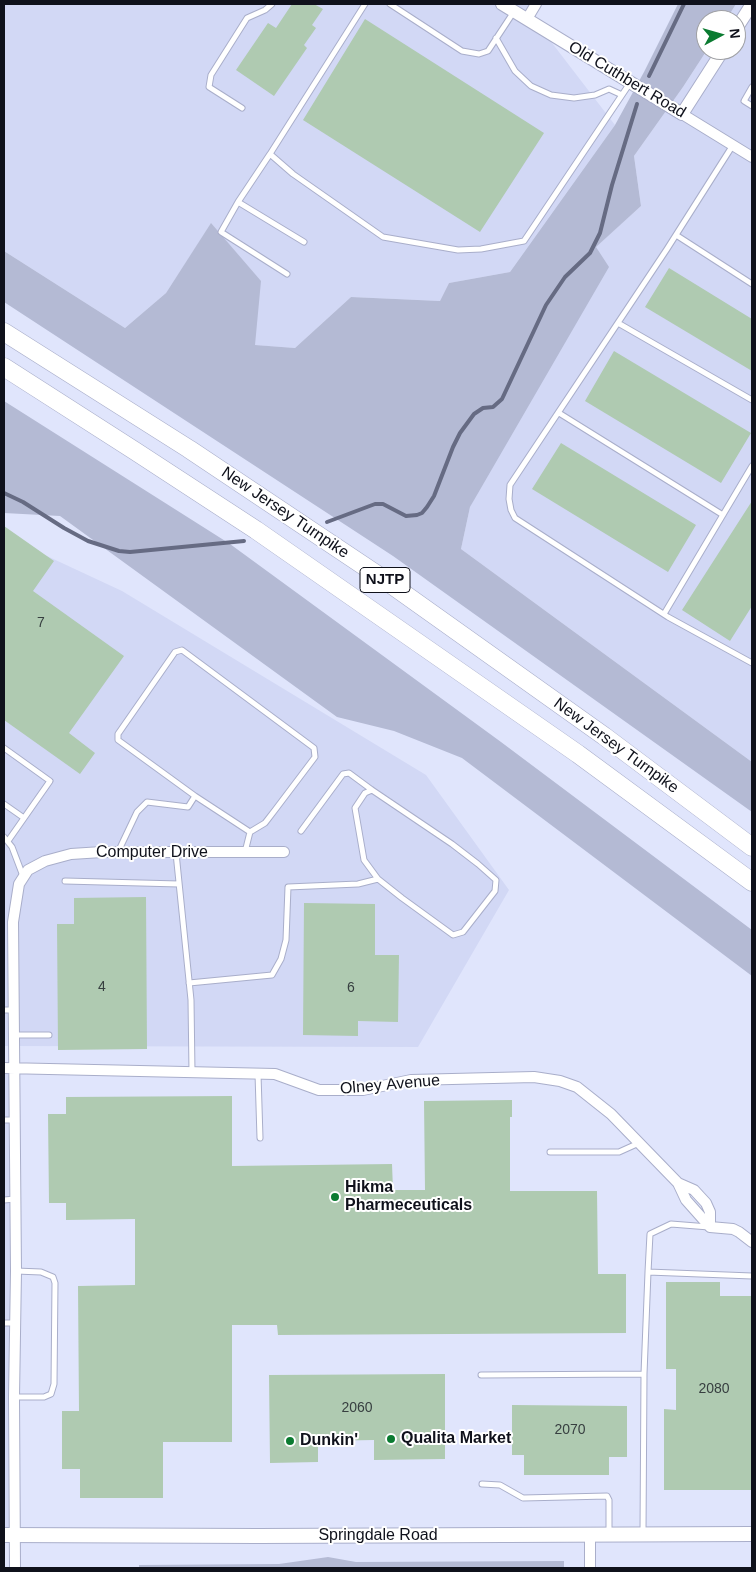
<!DOCTYPE html>
<html>
<head>
<meta charset="utf-8">
<style>
  body { margin:0 }
  #map { position:relative; width:756px; height:1572px; overflow:hidden; background:#e0e5fc; font-family:Helvetica,sans-serif }
  canvas { display:block }
  .frame { position:absolute; inset:0; border:5px solid #0f111b; pointer-events:none }
  .north { position:absolute; left:696px; top:10px; width:50px; height:50px; box-sizing:border-box; background:#fff; border:1px solid #9fa0a4; border-radius:50%; rotate:84deg; font-size:14px; font-weight:700; line-height:20px; text-align:center; color:#0f111b }
  .north::after { content:''; display:block; margin:auto; width:18px; height:22px; background:#0b7b31; clip-path:polygon(50% 0,100% 100%,50% 72%,0 100%) }
</style>
</head>
<body>
<div id="map">
<canvas width="756" height="1572"></canvas>
<div class="frame"></div>
<div class="north">N</div>
</div>
<script>
const g = document.querySelector('canvas').getContext('2d');
g.lineJoin = 'round';
function paint(path, color) { g.fillStyle = color; g.fill(path, 'evenodd'); }
const toPath = rows => new Path2D(rows.map(r => 'M' + r).join(''));
function stroke(path, color, width, dash) { g.strokeStyle = color; g.lineWidth = width; g.lineCap = dash ? 'butt' : 'round'; g.setLineDash(dash || []); g.stroke(path); }
function label(font, color, halo, rows, align = 'center') {
  g.font = font + ' Helvetica,sans-serif'; g.lineWidth = 4; g.setLineDash([]); g.textBaseline = 'middle'; g.strokeStyle = halo; g.fillStyle = color; for (const [text, x, y, turn = 0] of rows) {
    g.save(); g.translate(x, y); g.rotate((+turn || 0) * Math.PI / 180); g.textAlign = isNaN(turn) ? turn : align; if (halo) g.strokeText(text, 0, 0); g.fillText(text, 0, 0); g.restore();
  }
}
paint(toPath([
  [4,4,535,4,529,13,615,125,510,272,449,283,440,301,351,297,295,348,254,345,260,281,211,224,166,293,125,328,4,251],
  [736,4,752,4,752,762,461,549,470,507,595,247,641,206,634,156,683,87,707,50,736,50,736,20,726,20],
  [4,536,122,591,426,775,509,890,418,1047,4,1046],
  [4,1068,13,1068,14,1535,4,1535]
]), '#d2d8f5');
paint(toPath([
  [678,4,736,4,726,20,706,20,707,50,683,87,634,156,641,206,596,247,609,267,470,507,461,549,752,762,752,812,393,556,4,302,4,251,125,328,166,293,211,223,261,281,255,345,295,348,351,297,440,301,449,283,510,272,615,125,644,72],
  [4,401,230,544,501,742,752,930,752,976,462,758,394,731,337,717,60,516,4,513],
  [328,1557,356,1562,564,1561,564,1568,139,1568,139,1565,279,1564]
]), '#b4bad4');
stroke(toPath([
  [649,76,684,4],
  [4,493,23,502,64,528,88,541,119,551,130,552,244,541],
  [327,522,375,504,383,504,406,516,417,515,422,513,427,507,434,496,453,447,460,433,474,414,483,408,493,407,502,399,546,305,565,277,590,253,600,233,612,185,637,104]
]), '#666b83', 4);
paint(toPath([
  [292,4,314,4,323,9,312,25,316,28,304,45,307,48,274,96,236,70,268,23,276,28],
  [365,19,544,133,480,232,303,120],
  [669,268,752,319,752,371,645,307],
  [614,351,751,433,721,483,585,401],
  [561,443,696,525,668,572,532,489],
  [752,501,752,606,730,641,682,610],
  [4,526,54,561,33,591,124,656,69,733,95,753,80,774,4,720],
  [146,897,147,1049,58,1050,57,924,74,924,74,898],
  [304,903,375,904,375,955,399,955,398,1022,358,1021,358,1036,303,1035],
  [232,1096,232,1166,392,1164,393,1190,425,1190,424,1101,512,1100,512,1117,510,1117,510,1191,597,1191,598,1274,626,1274,626,1333,278,1335,277,1325,232,1325,232,1442,163,1442,163,1498,80,1498,80,1469,62,1469,62,1411,79,1411,78,1286,135,1285,135,1219,66,1220,66,1203,49,1203,48,1114,66,1114,66,1097],
  [666,1282,720,1282,720,1296,752,1296,752,1490,664,1490,664,1409,676,1410,676,1369,666,1369],
  [445,1374,445,1459,374,1460,374,1440,318,1441,318,1462,270,1463,269,1375],
  [512,1405,627,1406,627,1457,609,1457,609,1475,524,1475,524,1455,512,1455]
]), '#afcab1');
const service = toPath([
  [365,4,270,154,293,174,383,237,458,250,481,249,524,241,630,83],
  [390,4,462,51,479,54,488,51,513,13],
  [496,38,515,71,531,86,551,95,574,98,595,95,609,89,622,95],
  [752,87,744,101,752,106],
  [242,108,209,87,211,75,247,18,265,10,272,4],
  [733,145,667,249,510,485,509,499,511,510,515,518,668,617,752,663],
  [270,154,238,202,304,242],
  [238,202,221,232,287,274],
  [676,235,752,284],
  [618,323,752,400],
  [559,413,723,515],
  [664,614,752,466],
  [4,748,50,781,8,841],
  [372,790,452,844,478,864,496,880,495,891,463,932,453,935,402,898,378,879,364,860,355,808,365,793,372,790],
  [195,796,250,832],
  [4,804,24,818],
  [301,831,343,774,349,773,372,790],
  [4,837,12,847,23,876],
  [118,852,137,812,147,802,188,807,195,796,118,740,118,734,175,652,182,650,314,748,315,757,275,810,265,823,250,832,245,852],
  [176,853,191,1000,192,1072],
  [65,881,179,884],
  [189,983,272,975,281,959,286,940,288,887,358,884,378,879],
  [4,1010,13,1010],
  [13,1035,49,1035],
  [258,1074,260,1138],
  [4,1120,14,1120],
  [550,1152,619,1152,639,1143],
  [4,1200,15,1199],
  [648,1272,650,1234,671,1224,709,1227],
  [4,1323,14,1323],
  [481,1375,644,1374],
  [14,1397,44,1397,51,1394,54,1384,55,1283,53,1277,41,1272,16,1271],
  [482,1484,500,1485,523,1498,607,1496,609,1500,609,1534],
  [643,1532,644,1374,648,1272,752,1276]
]);
const minor = toPath([
  [527,19,536,4],
  [682,114,752,157],
  [4,1068,275,1074,319,1090,363,1090,411,1080,534,1077,560,1081,577,1087,611,1114,678,1183,686,1200,710,1227,710,1212,706,1203,694,1190,678,1183],
  [710,1227,733,1229,739,1232,752,1242],
  [590,1535,590,1568],
  [15,1568,14,1397,16,1271,13,922,19,884,28,870,45,861,71,854,102,852,284,852]
]);
const tertiary = toPath([
  [502,4,682,114,723,50],
  [736,29,752,4]
]);
const secondary = toPath([
  [4,1535,258,1536,752,1534]
]);
const motorway = toPath([
  [4,332,189,449,382,578,604,736,752,847],
  [4,367,135,451,256,530,578,754,752,882]
]);
stroke(service, '#a9aeca', 7);
stroke(minor, '#a9aeca', 12);
stroke(tertiary, '#a9aeca', 14);
stroke(secondary, '#a9aeca', 16);
stroke(motorway, '#a9aeca', 19);
stroke(service, '#fff', 5);
stroke(minor, '#fff', 10);
stroke(tertiary, '#fff', 12);
stroke(secondary, '#fff', 14);
stroke(motorway, '#fff', 18);
for (const [x, y, r, color] of [
  [335,1197,5,"#0b7b31"],
  [391,1439,5,"#0b7b31"],
  [290,1441,5,"#0b7b31"]
]) { const dot = new Path2D(); dot.arc(x, y, r, 0, 2 * Math.PI); g.fillStyle = color; g.fill(dot); stroke(dot, '#fff', 2); }
label('14px', '#373f40', null, [
  ["7",41,623],
  ["4",102,987],
  ["6",351,988],
  ["2080",714,1389],
  ["2060",357,1408],
  ["2070",570,1430]
]);
for (const [x, y, w] of [
  [385,580,50]
]) { const box = new Path2D(); box.roundRect(x - w / 2, y - 12.5, w, 25, 4); g.fillStyle = '#fff'; g.fill(box); stroke(box, '#0f111b', 1); }
label('bold 15px', '#0f111b', null, [
  ["NJTP",385,580]
]);
label('16px', '#0f111b', '#fff', [
  ["Old Cuthbert Road",627,80,31],
  ["New Jersey Turnpike",285,513,34],
  ["New Jersey Turnpike",616,746,36],
  ["Computer Drive",152,853],
  ["Olney Avenue",390,1085,-5],
  ["Springdale Road",378,1536]
]);
label('bold 16px', '#0f111b', '#fff', [
  ["Hikma",345,1188],
  ["Pharmeceuticals",345,1206],
  ["Qualita Market",401,1439],
  ["Dunkin'",300,1441]
], 'left');
</script>
</body>
</html>
